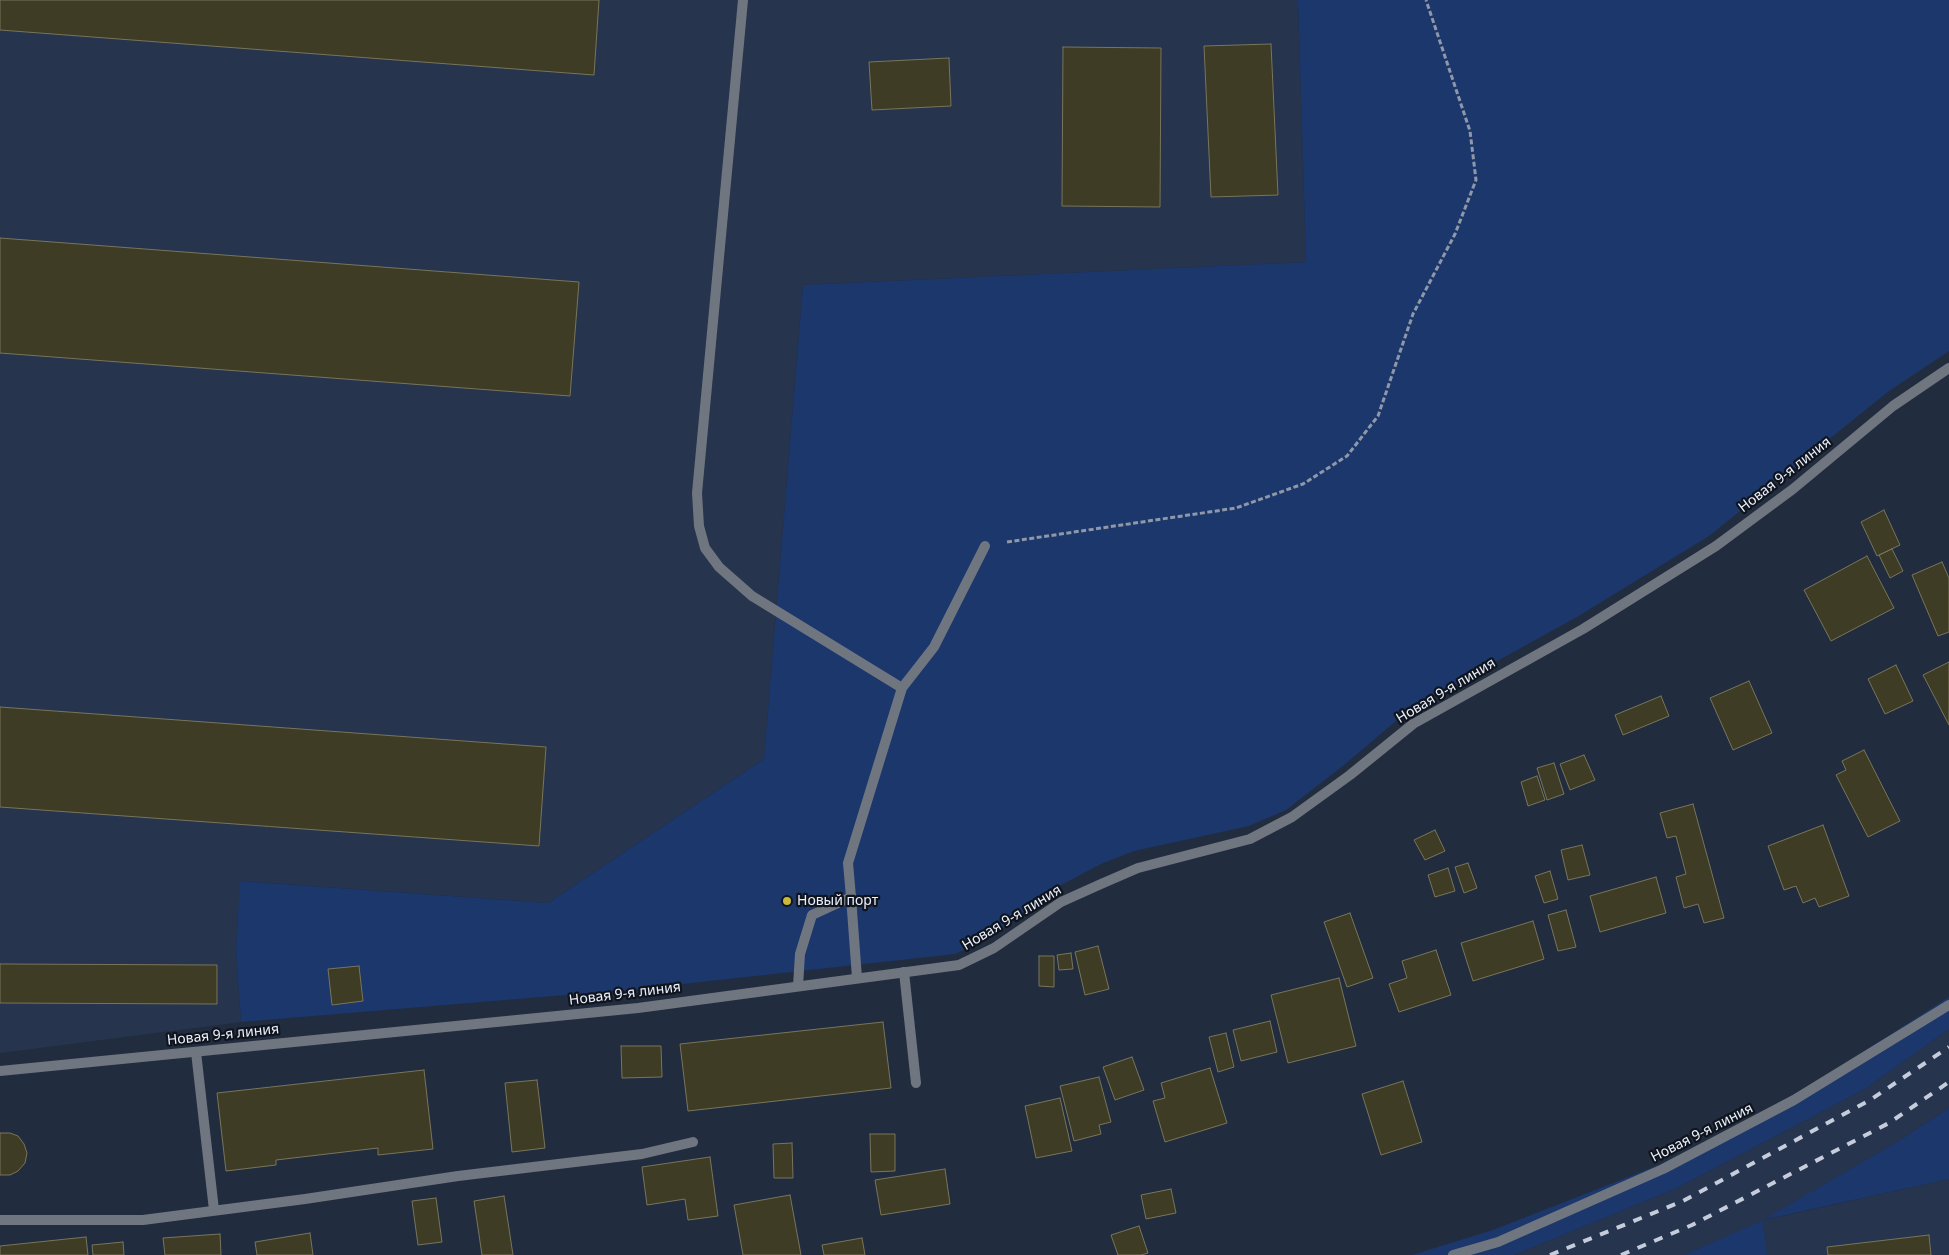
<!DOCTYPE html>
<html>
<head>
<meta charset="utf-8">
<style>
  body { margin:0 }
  canvas { display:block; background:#212c3f }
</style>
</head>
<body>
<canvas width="1949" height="1255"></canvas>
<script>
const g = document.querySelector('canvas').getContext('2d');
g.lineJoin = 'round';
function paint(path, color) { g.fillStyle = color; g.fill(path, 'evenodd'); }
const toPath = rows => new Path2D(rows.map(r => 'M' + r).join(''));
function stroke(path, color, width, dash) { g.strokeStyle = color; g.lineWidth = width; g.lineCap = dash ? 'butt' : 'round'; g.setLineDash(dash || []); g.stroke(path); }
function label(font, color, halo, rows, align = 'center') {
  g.font = font + ' "Noto Sans",sans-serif'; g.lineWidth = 4.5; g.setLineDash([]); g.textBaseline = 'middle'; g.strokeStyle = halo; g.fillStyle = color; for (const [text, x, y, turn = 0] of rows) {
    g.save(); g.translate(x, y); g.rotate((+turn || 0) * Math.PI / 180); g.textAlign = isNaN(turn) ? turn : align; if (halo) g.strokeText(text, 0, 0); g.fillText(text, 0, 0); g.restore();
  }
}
paint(toPath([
  [0,0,1298,0,1306,262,803,285,764,759,548,903,241,881,236,950,241,1022,0,1053],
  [1949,1029,1949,1108,1900,1140,1765,1220,1949,1179,1949,1255,1767,1255,1763,1221,1684,1255,1514,1255,1677,1188,1865,1089]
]), '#26344d');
paint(toPath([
  [1298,0,1949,0,1949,351,1889,391,1709,536,1577,617,1410,709,1344,765,1286,810,1249,826,1134,851,1101,864,1061,885,993,936,955,954,637,989,241,1022,236,950,240,881,548,903,764,759,803,285,1306,262],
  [1949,997,1949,1029,1865,1089,1677,1188,1514,1255,1412,1255,1493,1230,1659,1165,1791,1098],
  [1949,1108,1949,1179,1763,1220,1767,1255,1684,1255,1763,1220,1900,1140]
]), '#1b376b');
const building = toPath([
  [0,0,599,0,594,75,0,30,0,0],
  [1271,44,1278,195,1211,197,1204,46,1271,44],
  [1063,47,1161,48,1160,207,1062,206,1063,47],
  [949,58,951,106,872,110,869,62,949,58],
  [0,238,579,282,570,396,0,353,0,238],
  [1884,510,1900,545,1877,556,1861,522,1884,510],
  [1892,549,1903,571,1890,578,1879,555,1892,549],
  [1867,556,1894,608,1831,641,1804,590,1867,556],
  [1942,562,1949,578,1949,632,1938,636,1912,575,1942,562],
  [1949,662,1949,725,1923,675,1949,662],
  [1896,665,1913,701,1885,714,1868,679,1896,665],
  [1749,681,1772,733,1733,750,1710,698,1749,681],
  [1661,696,1669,716,1623,735,1615,715,1661,696],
  [0,707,546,747,539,846,0,807,0,707],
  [1864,750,1900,821,1868,837,1836,775,1846,770,1842,761,1864,750],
  [1584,755,1595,780,1570,790,1560,764,1584,755],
  [1554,763,1564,794,1547,800,1537,768,1554,763],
  [1537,776,1545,800,1528,806,1521,782,1537,776],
  [1693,804,1724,918,1704,923,1698,904,1684,908,1676,877,1686,874,1676,836,1667,838,1660,813,1693,804],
  [1823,825,1849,896,1819,907,1815,898,1803,903,1796,886,1784,890,1768,846,1823,825],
  [1435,830,1445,851,1425,860,1414,840,1435,830],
  [1582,845,1590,875,1568,880,1561,850,1582,845],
  [1468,863,1477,888,1464,893,1455,867,1468,863],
  [1448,868,1455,891,1435,897,1428,875,1448,868],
  [1550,871,1558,899,1544,903,1535,876,1550,871],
  [1656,877,1666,913,1600,932,1590,896,1656,877],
  [1566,910,1576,947,1558,951,1548,915,1566,910],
  [1350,913,1373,978,1347,987,1324,922,1350,913],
  [1533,921,1544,959,1473,981,1461,943,1533,921],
  [1098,946,1109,989,1085,995,1075,952,1098,946],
  [1436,950,1451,995,1399,1012,1389,984,1407,978,1402,961,1436,950],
  [1071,953,1073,969,1059,970,1057,955,1071,953],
  [1039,956,1054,956,1054,987,1039,986,1039,956],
  [0,964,217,965,217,1004,0,1003,0,964],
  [359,966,363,1001,332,1005,328,969,359,966],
  [1339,978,1356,1046,1288,1063,1271,995,1339,978],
  [1270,1021,1277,1052,1241,1061,1233,1030,1270,1021],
  [883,1022,891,1088,688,1111,680,1044,883,1022],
  [1226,1033,1234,1067,1218,1072,1209,1037,1226,1033],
  [621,1046,661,1046,662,1077,622,1078,621,1046],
  [1132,1057,1144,1090,1115,1100,1103,1067,1132,1057],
  [1210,1068,1227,1123,1165,1142,1153,1101,1165,1098,1161,1083,1210,1068],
  [424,1070,433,1149,378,1155,378,1148,276,1160,276,1165,226,1171,217,1093,424,1070],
  [1099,1077,1111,1122,1099,1125,1101,1134,1074,1141,1060,1086,1099,1077],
  [537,1080,545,1148,512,1152,505,1083,537,1080],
  [1403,1081,1422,1142,1381,1155,1362,1094,1403,1081],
  [1060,1098,1072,1151,1036,1158,1025,1106,1060,1098],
  [0,1133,10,1133,18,1136,24,1144,27,1153,25,1163,18,1171,10,1175,0,1175,0,1133],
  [870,1134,895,1134,895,1171,871,1172,870,1134],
  [792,1143,793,1178,774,1178,773,1144,792,1143],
  [710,1157,718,1216,688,1220,685,1199,647,1205,642,1167,710,1157],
  [945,1169,950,1204,881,1215,875,1180,945,1169],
  [1171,1189,1176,1213,1146,1219,1141,1195,1171,1189],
  [790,1195,801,1255,743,1255,734,1205,790,1195],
  [504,1196,513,1255,482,1255,474,1201,504,1196],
  [436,1198,442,1242,418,1245,412,1201,436,1198],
  [1139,1226,1148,1253,1141,1255,1118,1255,1111,1235,1139,1226],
  [310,1233,313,1255,257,1255,255,1242,310,1233],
  [220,1234,221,1255,165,1255,163,1238,220,1234],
  [1929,1235,1931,1255,1828,1255,1827,1247,1929,1235],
  [86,1237,88,1255,0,1255,0,1246,86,1237],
  [862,1238,865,1255,824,1255,822,1245,862,1238],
  [123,1242,124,1255,93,1255,92,1245,123,1242]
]);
paint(building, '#3f3c25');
stroke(building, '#78755b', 1);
stroke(toPath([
  [1007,542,1236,508,1303,484,1347,456,1378,416,1413,314,1455,234,1476,180,1470,131,1426,0]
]), '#8f98a8', 3, [5, 2.5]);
stroke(toPath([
  [743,0,697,493,699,526,705,548,719,567,752,596,902,688,848,863,851,897],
  [902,688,934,647,985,546],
  [904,972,916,1083],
  [798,986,800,954,812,915,851,897,857,978],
  [196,1052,214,1210],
  [0,1220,143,1220,305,1199,458,1176,642,1154,693,1142]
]), '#707680', 10);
stroke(toPath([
  [0,1071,638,1008,959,965,994,948,1061,902,1101,884,1138,868,1250,839,1292,817,1350,775,1413,724,1583,629,1716,546,1793,489,1893,406,1949,368],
  [1453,1255,1498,1242,1663,1169,1794,1100,1949,1005]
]), '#707680', 10);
stroke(toPath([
  [1550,1255,1683,1201,1870,1100,1949,1047],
  [1621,1255,1692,1225,1889,1123,1949,1082]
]), '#c5ccdb', 4, [9, 9]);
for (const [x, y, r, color] of [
  [787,901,5,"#c9ba3a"]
]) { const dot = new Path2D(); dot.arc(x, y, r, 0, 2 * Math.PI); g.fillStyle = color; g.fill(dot); stroke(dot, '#10141d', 2); }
label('14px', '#eaf1fe', '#10141d', [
  ["Новая 9-я линия",1785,475,-38],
  ["Новая 9-я линия",1446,691,-31],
  ["Новая 9-я линия",1012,918,-31],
  ["Новая 9-я линия",625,994,-7],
  ["Новая 9-я линия",223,1035,-6],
  ["Новая 9-я линия",1702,1133,-27]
]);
label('14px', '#eaf1fe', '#10141d', [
  ["Новый порт",797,901]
], 'left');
</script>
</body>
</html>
